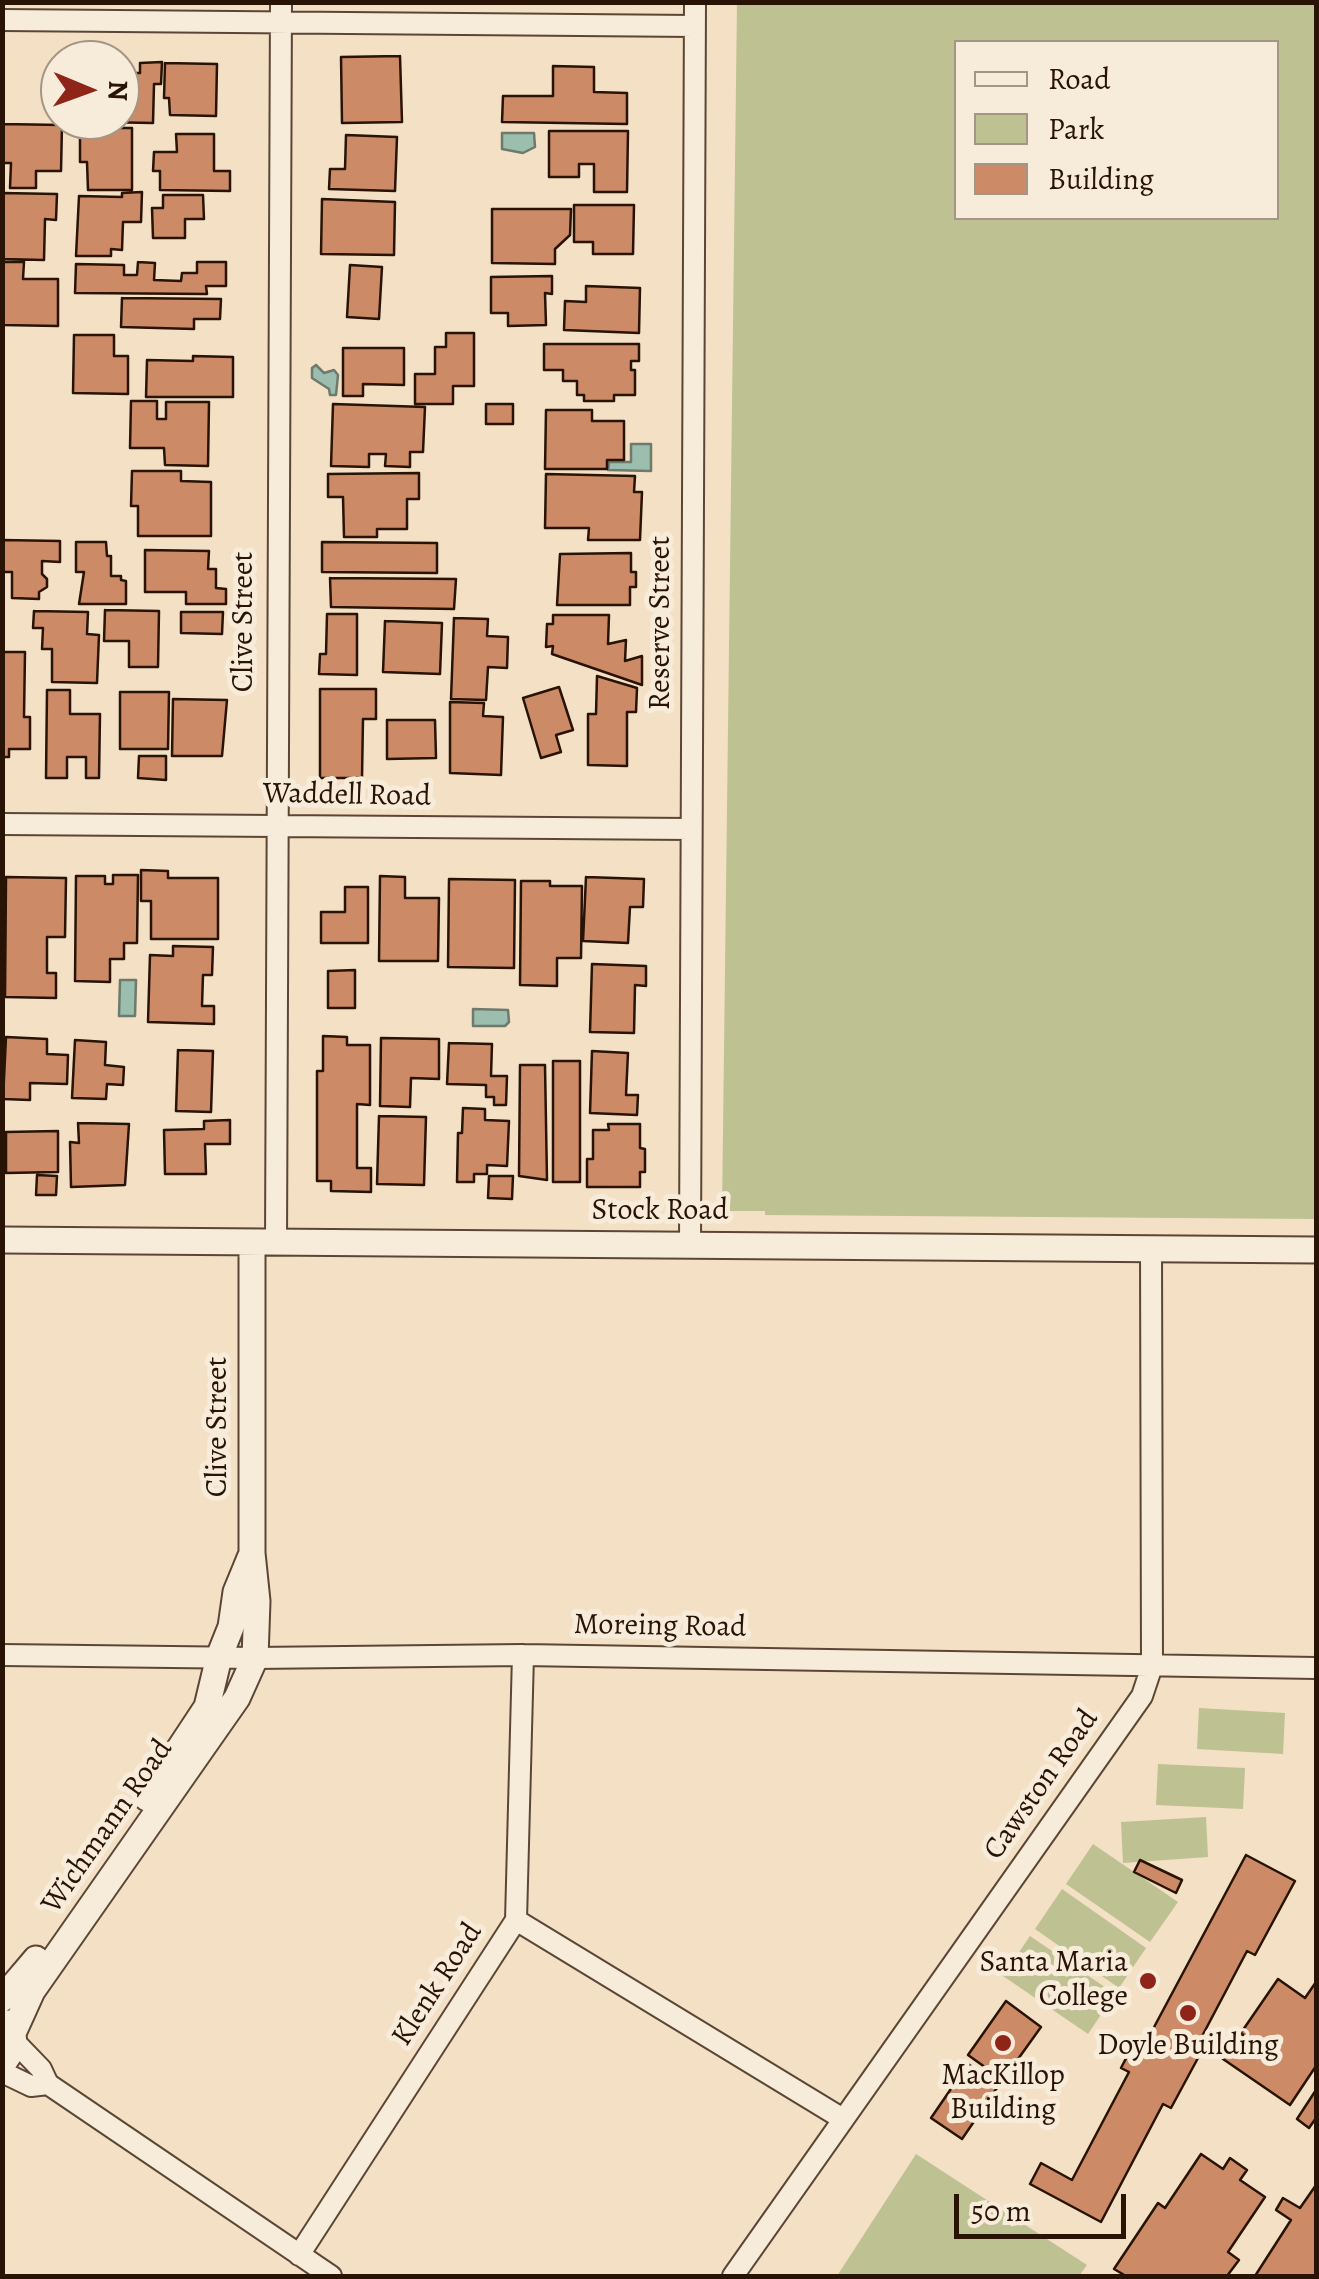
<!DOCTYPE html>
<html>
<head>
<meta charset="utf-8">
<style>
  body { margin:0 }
  #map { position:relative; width:1319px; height:2279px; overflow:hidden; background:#f3e0c5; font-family:Alegreya,serif }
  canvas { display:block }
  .frame { position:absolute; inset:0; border:5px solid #281305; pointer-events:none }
  .legend { position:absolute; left:954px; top:40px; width:325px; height:180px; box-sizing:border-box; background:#f7ebd9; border:2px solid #a49584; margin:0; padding:12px 18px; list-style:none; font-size:30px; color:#281305 }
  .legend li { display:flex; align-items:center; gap:20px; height:50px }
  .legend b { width:50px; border:2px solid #a49584 }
  .north { position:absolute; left:40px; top:40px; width:100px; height:100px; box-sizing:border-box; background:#f7ebd9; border:2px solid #a49584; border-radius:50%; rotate:91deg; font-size:28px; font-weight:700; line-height:40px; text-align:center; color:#281305 }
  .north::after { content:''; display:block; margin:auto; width:35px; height:45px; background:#8f2418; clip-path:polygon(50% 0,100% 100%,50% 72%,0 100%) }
  .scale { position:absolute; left:954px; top:2194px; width:172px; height:45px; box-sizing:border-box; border:5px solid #281305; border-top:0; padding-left:12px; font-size:30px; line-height:35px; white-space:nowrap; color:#281305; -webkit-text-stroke:8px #f7ebd9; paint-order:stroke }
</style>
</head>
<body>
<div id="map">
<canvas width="1319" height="2279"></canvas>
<div class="frame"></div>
<ul class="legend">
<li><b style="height:12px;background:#f7ebd9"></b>Road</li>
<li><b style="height:28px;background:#bec192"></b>Park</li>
<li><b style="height:28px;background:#cc8a67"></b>Building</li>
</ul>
<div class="north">N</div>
<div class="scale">50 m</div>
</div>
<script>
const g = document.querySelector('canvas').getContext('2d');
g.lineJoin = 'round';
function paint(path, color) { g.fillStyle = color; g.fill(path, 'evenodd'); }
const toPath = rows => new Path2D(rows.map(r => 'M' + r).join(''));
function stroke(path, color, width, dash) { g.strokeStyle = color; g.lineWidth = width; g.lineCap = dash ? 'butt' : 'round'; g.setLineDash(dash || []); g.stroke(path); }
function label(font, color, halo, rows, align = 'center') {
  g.font = font + ' Alegreya,serif'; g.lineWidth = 10; g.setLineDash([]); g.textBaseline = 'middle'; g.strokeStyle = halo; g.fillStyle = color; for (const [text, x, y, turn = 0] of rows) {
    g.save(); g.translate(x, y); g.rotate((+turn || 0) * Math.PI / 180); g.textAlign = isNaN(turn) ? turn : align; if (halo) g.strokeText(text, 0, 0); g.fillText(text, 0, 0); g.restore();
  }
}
paint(toPath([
  [737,3,1316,3,1316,1219,765,1215,765,1211,722,1211],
  [1276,42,1276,218,956,218,956,42],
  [1199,1708,1285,1713,1283,1754,1197,1749],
  [1158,1764,1245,1768,1243,1809,1156,1805],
  [1206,1817,1208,1857,1123,1863,1121,1822],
  [1093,1844,1178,1902,1150,1942,1066,1884],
  [1062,1889,1146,1948,1119,1988,1035,1929],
  [1030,1936,1115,1994,1088,2034,1003,1976],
  [916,2154,1087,2265,1079,2276,837,2276]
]), '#bec192');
const water = toPath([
  [502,133,534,133,535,147,523,153,502,149,502,133],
  [316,365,324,373,334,370,338,375,336,395,330,395,329,389,312,378,312,368,316,365],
  [631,444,651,444,651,471,608,470,609,462,631,462,631,444],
  [120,980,136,980,135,1016,119,1016,120,980],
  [473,1009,508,1010,509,1022,505,1026,473,1026,473,1009]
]);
paint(water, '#9cbeaf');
stroke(water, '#6e7a6b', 2.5);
const building = toPath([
  [400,56,402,122,342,123,341,57,400,56],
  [162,62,161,84,154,84,153,123,99,122,120,120,120,73,140,73,140,63,162,62],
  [165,63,217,64,216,116,170,115,169,98,164,98,165,63],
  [553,66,594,67,594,92,627,93,627,124,502,122,503,96,553,96,553,66],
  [2,124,62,125,61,171,36,171,36,188,10,188,11,163,3,163,2,124],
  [80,128,132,128,132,190,88,190,87,162,80,162,80,128],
  [549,131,628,131,627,192,594,192,594,164,579,164,579,177,549,177,549,131],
  [176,134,214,134,214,171,230,171,230,191,160,190,160,171,153,171,154,152,177,152,176,134],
  [346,135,397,137,395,191,329,189,330,169,345,169,346,135],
  [142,192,141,222,123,222,122,250,111,249,111,256,76,256,79,196,122,197,122,193,142,192],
  [2,193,57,194,56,220,45,219,44,260,2,259,2,193],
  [163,195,203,195,204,219,185,219,185,238,153,238,152,208,163,208,163,195],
  [322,199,395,202,394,255,321,254,322,199],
  [574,205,634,205,633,254,593,254,593,242,574,242,574,205],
  [492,209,571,209,570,235,555,249,555,264,492,263,492,209],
  [2,262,24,262,23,279,58,279,58,326,2,325,2,262],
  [138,262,155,263,154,280,181,281,182,273,197,273,197,262,226,262,226,286,206,286,207,294,75,293,76,264,124,265,124,275,137,275,138,262],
  [350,265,382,267,379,319,347,317,350,265],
  [552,276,552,294,545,293,546,325,508,326,508,313,491,313,491,277,552,276],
  [586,286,640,288,639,333,564,330,565,301,586,302,586,286],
  [122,298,221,299,220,319,194,319,194,329,121,327,122,298],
  [446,333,474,333,474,386,453,386,453,404,415,404,415,374,435,374,435,347,446,347,446,333],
  [74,335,114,335,114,356,128,356,128,394,73,393,74,335],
  [544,344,639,344,639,361,631,361,631,370,635,370,635,395,614,395,614,401,584,401,584,395,577,395,577,381,563,381,563,370,544,370,544,344],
  [343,348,404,348,404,385,363,384,363,396,343,396,343,348],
  [193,356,233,357,233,397,146,397,147,360,193,361,193,356],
  [131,401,157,401,157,419,166,419,166,402,209,402,208,466,165,465,164,448,130,448,131,401],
  [333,404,425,407,423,452,410,452,410,467,385,466,386,454,369,454,369,467,331,466,333,404],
  [486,404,513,404,513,424,486,424,486,404],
  [546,410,592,410,592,421,624,421,624,460,607,460,607,469,545,469,546,410],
  [132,471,181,471,181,481,211,482,211,536,138,536,138,506,131,506,132,471],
  [419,473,419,499,407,499,407,529,377,529,377,537,344,537,343,497,328,497,328,474,419,473],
  [546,474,635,476,634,492,642,492,640,540,588,540,589,528,545,528,546,474],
  [2,540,60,541,60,562,42,561,42,574,47,579,47,587,39,592,39,599,12,598,12,572,2,572,2,540],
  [76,542,106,542,107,556,111,556,111,576,121,576,121,580,126,581,126,604,79,604,84,572,76,572,76,542],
  [322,542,437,543,437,573,322,572,322,542],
  [145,550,209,551,208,569,216,569,216,588,226,589,226,604,186,604,186,592,145,592,145,550],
  [631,553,631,572,636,572,636,587,630,587,630,605,557,605,560,554,631,553],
  [330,578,456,579,454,609,331,607,330,578],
  [105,610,159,611,158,667,129,667,129,641,104,641,105,610],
  [34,611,88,612,87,634,99,635,97,683,52,682,52,649,42,649,43,628,33,628,34,611],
  [181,612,223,612,222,634,181,633,181,612],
  [327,614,357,614,357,675,319,674,320,654,326,654,327,614],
  [553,615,609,615,608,644,626,640,625,661,642,656,642,685,552,654,553,646,546,647,547,624,553,624,553,615],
  [454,618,488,619,487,636,508,637,507,668,488,667,486,700,451,699,454,618],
  [385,621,442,623,440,674,383,672,385,621],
  [2,652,25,652,24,717,30,717,30,749,9,749,9,757,2,757,2,652],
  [597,676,637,688,636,712,627,712,627,766,588,765,588,714,596,714,597,676],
  [559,687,573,730,556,735,561,752,541,758,523,698,559,687],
  [320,689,376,689,376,719,363,719,362,778,320,778,320,689],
  [47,690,70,690,70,714,100,714,99,778,86,778,86,757,67,757,67,778,46,778,47,690],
  [120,692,169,692,168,749,120,749,120,692],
  [173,699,227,700,222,756,172,756,173,699],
  [450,702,484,703,483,716,503,717,501,775,450,773,450,702],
  [387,720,435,720,436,758,387,759,387,720],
  [139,756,166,756,166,780,138,778,139,756],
  [141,870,168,871,168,878,218,878,218,939,151,939,151,901,141,901,141,870],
  [113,875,138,875,137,943,124,943,124,959,110,959,110,982,75,981,76,876,105,876,105,884,113,884,113,875],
  [380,876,405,877,405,898,439,898,438,961,379,961,380,876],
  [6,877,66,878,65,937,47,937,47,973,56,973,56,998,5,997,6,877],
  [586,877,644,879,643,907,630,907,628,943,583,941,586,877],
  [449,879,515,880,514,968,448,967,449,879],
  [521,881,550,881,550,886,582,886,581,958,557,958,557,986,520,985,521,881],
  [345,887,368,887,368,943,321,943,321,912,345,912,345,887],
  [173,946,213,947,212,975,203,975,202,1006,214,1006,214,1024,148,1022,150,955,173,956,173,946],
  [592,964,646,966,646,986,635,985,634,1033,590,1032,592,964],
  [355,970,355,1008,328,1008,328,971,355,970],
  [323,1036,347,1037,347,1045,370,1045,370,1105,357,1104,357,1168,371,1168,371,1192,331,1191,331,1181,317,1181,317,1071,323,1071,323,1036],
  [6,1037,47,1039,47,1054,68,1055,67,1084,30,1083,30,1100,3,1099,6,1037],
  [381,1038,439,1039,439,1079,411,1078,410,1107,380,1106,381,1038],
  [75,1040,106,1042,105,1065,124,1067,123,1085,107,1084,106,1099,72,1098,75,1040],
  [449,1043,492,1044,491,1076,507,1076,506,1105,494,1105,494,1097,486,1097,486,1085,447,1084,449,1043],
  [178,1050,213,1051,211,1112,176,1111,178,1050],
  [592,1051,628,1053,626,1095,638,1095,637,1115,590,1113,592,1051],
  [553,1061,580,1061,580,1182,553,1182,553,1061],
  [520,1065,545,1065,547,1180,519,1176,520,1065],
  [463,1108,485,1109,485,1120,509,1121,507,1166,487,1165,487,1174,474,1174,474,1182,457,1182,458,1133,462,1133,463,1108],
  [379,1116,426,1117,424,1185,377,1184,379,1116],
  [230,1120,230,1144,205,1144,206,1174,165,1174,164,1130,204,1129,204,1121,230,1120],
  [78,1123,129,1124,125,1185,71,1187,70,1142,79,1143,78,1123],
  [608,1124,640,1124,640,1148,645,1149,645,1172,640,1172,640,1187,587,1187,587,1159,593,1159,593,1130,609,1130,608,1124],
  [58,1131,58,1172,6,1173,6,1132,58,1131],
  [37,1175,57,1176,56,1195,36,1195,37,1175],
  [489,1176,513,1176,512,1199,488,1198,489,1176],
  [1246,1855,1295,1881,1255,1955,1247,1951,1199,2042,1205,2045,1171,2108,1163,2104,1101,2222,1030,2184,1041,2163,1072,2180,1129,2072,1121,2068,1136,2039,1145,2044,1246,1855],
  [1140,1860,1182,1880,1176,1893,1134,1872,1140,1860],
  [1278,1979,1305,1998,1316,1982,1316,2066,1290,2105,1223,2059,1278,1979],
  [1006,2001,1041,2027,1003,2080,968,2055,1006,2001],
  [968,2064,999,2085,962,2139,931,2118,968,2064],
  [1316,2090,1316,2118,1309,2128,1297,2119,1316,2090],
  [1201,2154,1223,2169,1230,2158,1247,2170,1240,2180,1265,2197,1228,2252,1239,2260,1227,2276,1126,2276,1114,2269,1158,2203,1165,2208,1201,2154],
  [1316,2185,1316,2276,1255,2276,1291,2220,1276,2210,1283,2198,1300,2208,1316,2185]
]);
paint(building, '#cc8a67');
stroke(building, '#281305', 2.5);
const minor = toPath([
  [2,20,694,26],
  [2,824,691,829],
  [276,1241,281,2],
  [690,1244,695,2],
  [2,1655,255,1658,523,1655,1316,1668],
  [516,1920,843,2119],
  [14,2041,41,2069,48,2084,331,2276],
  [2,2072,31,2086,48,2084],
  [299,2255,516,1920,523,1655],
  [733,2276,1142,1696,1152,1666,1151,1249]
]);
const tertiary = toPath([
  [2,1240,1316,1250],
  [147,1798,207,1707,219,1657,231,1627,236,1592,250,1558],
  [2,1999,36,1959],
  [13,2033,32,1991,237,1698,255,1658,257,1601,252,1553,252,1242],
  [2,2065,14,2047,13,2033,7,2023]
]);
stroke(minor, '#5b4635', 24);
stroke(tertiary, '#5b4635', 29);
stroke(minor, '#f7ebd9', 20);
stroke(tertiary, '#f7ebd9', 25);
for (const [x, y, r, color] of [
  [1148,1981,10,"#8f2418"],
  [1188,2013,10,"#8f2418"],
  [1003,2043,10,"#8f2418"]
]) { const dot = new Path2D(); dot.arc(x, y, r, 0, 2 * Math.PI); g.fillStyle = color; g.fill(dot); stroke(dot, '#f7ebd9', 4); }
label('30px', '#281305', '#f7ebd9', [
  ["Clive Street",245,622,-90],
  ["Reserve Street",662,623,-90],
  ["Waddell Road",347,796,1],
  ["Stock Road",660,1212],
  ["Clive Street",219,1427,-90],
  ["Moreing Road",660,1627,1],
  ["Cawston Road",1042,1785,-55],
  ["Wichmann Road",108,1827,-55],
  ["Klenk Road",438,1985,-57]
]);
label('30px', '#281305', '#f7ebd9', [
  ["Santa Maria",1128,1964,"right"],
  ["College",1128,1998,"right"],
  ["Doyle Building",1188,2047],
  ["MacKillop",1003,2077],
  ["Building",1003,2111]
]);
</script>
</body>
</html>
